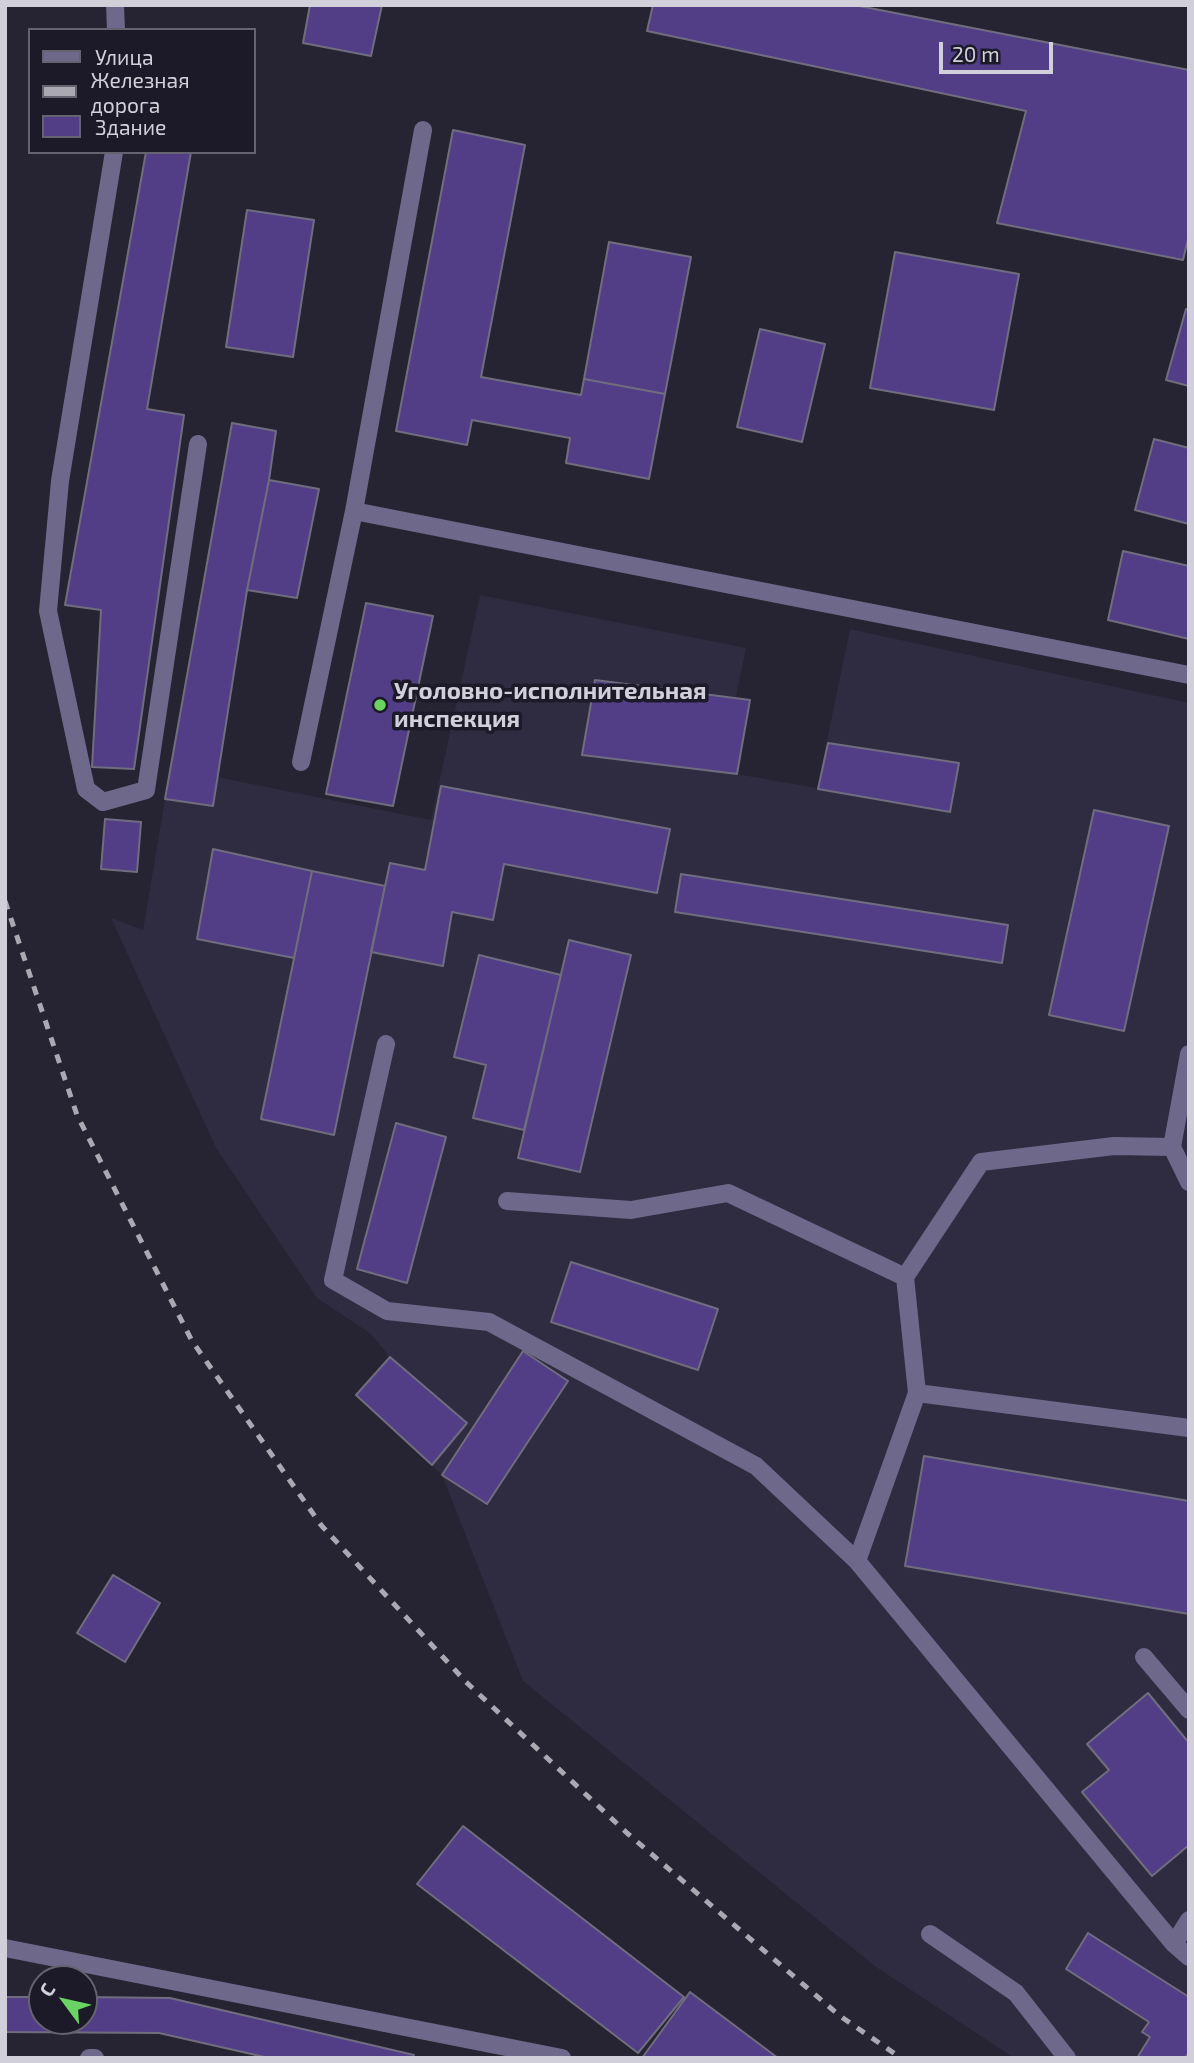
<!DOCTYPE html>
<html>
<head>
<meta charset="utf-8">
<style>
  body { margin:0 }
  #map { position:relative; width:1194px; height:2063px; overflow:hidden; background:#262332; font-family:"Exo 2",sans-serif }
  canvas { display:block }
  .frame { position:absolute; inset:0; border:7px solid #d1d0da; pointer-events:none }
  .legend { position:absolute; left:28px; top:28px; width:228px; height:126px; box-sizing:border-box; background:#1c1a28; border:2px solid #64636f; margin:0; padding:9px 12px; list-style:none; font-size:21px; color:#d1d0da }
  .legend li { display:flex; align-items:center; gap:14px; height:35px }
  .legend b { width:35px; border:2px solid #64636f }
  .north { position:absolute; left:28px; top:1965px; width:70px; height:70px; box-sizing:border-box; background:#1c1a28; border:2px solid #64636f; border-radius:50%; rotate:303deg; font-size:19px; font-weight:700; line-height:28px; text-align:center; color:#d1d0da }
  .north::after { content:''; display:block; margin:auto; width:24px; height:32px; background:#6ad363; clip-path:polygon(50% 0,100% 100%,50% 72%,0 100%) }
  .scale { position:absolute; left:939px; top:42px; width:114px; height:32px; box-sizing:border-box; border:4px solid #d1d0da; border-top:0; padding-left:9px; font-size:21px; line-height:24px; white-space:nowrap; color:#d1d0da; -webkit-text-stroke:5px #1c1a28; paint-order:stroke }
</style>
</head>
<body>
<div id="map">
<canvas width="1194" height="2063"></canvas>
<div class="frame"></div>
<ul class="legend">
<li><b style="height:9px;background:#6e688a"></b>Улица</li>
<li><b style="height:9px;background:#aaa8b3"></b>Железная дорога</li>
<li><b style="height:19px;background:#513e87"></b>Здание</li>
</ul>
<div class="north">С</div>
<div class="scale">20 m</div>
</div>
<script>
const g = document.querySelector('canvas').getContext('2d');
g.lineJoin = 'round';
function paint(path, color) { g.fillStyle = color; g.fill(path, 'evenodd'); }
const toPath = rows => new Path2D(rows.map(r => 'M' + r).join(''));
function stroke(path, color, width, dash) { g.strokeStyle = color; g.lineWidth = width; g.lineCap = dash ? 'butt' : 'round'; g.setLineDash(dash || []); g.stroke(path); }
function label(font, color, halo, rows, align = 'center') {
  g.font = font + ' "Exo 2",sans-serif'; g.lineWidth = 7; g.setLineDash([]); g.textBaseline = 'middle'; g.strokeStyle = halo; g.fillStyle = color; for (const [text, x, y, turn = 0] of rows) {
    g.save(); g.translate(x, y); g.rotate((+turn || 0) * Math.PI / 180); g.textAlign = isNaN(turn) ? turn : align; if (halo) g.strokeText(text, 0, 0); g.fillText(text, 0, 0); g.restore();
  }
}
paint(toPath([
  [480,595,746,648,736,697,750,700,737,774,817,788,850,629,1189,703,1189,2058,1014,2058,876,1967,523,1681,442,1475,356,1395,390,1357,371,1334,317,1298,216,1148,111,918,143,930,165,799,212,806,217,777,431,820]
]), '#2f2b40');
const building = toPath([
  [310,5,382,5,371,56,303,43,310,5],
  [653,5,854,5,1189,70,1189,235,1183,260,997,223,1026,111,647,31,653,5],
  [453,130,525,145,481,377,581,395,584,379,665,394,649,479,566,463,570,438,472,420,467,445,396,431,453,130],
  [146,152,191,152,147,409,184,415,134,769,92,767,101,610,65,605,146,152],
  [247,210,314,220,293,357,226,347,247,210],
  [609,242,691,257,665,394,584,379,609,242],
  [895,252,1019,274,994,410,870,388,895,252],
  [1186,309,1189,310,1189,386,1166,380,1186,309],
  [760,329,825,344,802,442,737,427,760,329],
  [232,423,276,431,269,480,247,590,213,806,165,799,232,423],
  [1154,439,1189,448,1189,524,1135,510,1154,439],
  [269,480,319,489,297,598,247,590,269,480],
  [1123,551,1189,566,1189,639,1108,620,1123,551],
  [366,603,433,616,393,806,326,794,366,603],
  [595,680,750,700,737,774,582,755,595,680],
  [828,743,959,763,950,812,818,789,828,743],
  [441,786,670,829,657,893,504,864,493,920,452,912,443,966,371,952,390,863,425,870,441,786],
  [1094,810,1169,826,1124,1031,1049,1015,1094,810],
  [105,819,141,822,137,872,101,869,105,819],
  [213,849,312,871,294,958,197,939,213,849],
  [312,871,385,886,334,1135,261,1119,312,871],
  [681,874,1008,925,1002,963,675,912,681,874],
  [569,940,631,955,580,1172,518,1158,569,940],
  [479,955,561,975,524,1130,473,1118,486,1065,454,1057,479,955],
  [396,1123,446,1137,407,1283,357,1269,396,1123],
  [571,1262,718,1309,698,1370,551,1322,571,1262],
  [523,1351,568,1381,487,1504,442,1475,523,1351],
  [390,1357,467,1423,432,1465,356,1395,390,1357],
  [924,1456,1189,1501,1189,1614,905,1566,924,1456],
  [113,1575,160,1603,125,1662,77,1633,113,1575],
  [1148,1693,1189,1743,1189,1845,1152,1876,1082,1792,1109,1770,1087,1744,1148,1693],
  [463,1826,684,1997,638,2053,417,1884,463,1826],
  [1088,1933,1189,1997,1189,2052,1185,2058,1137,2058,1150,2037,1142,2032,1149,2022,1066,1969,1088,1933],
  [690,1992,778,2058,642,2058,690,1992],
  [5,1997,42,1997,42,2021,84,2021,84,1997,170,1998,414,2055,413,2058,269,2058,159,2033,5,2032,5,1997]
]);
paint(building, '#513e87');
stroke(building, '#706d7f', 2);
stroke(toPath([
  [115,5,116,30],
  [114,152,60,481,48,611,86,789,103,802,146,790,198,444],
  [354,511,1189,675],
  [301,762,354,511,423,130],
  [386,1044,333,1280,387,1311,489,1322,756,1466,857,1561,1174,1944,1189,1957],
  [1172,1147,1189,1054],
  [507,1201,631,1210,728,1193,905,1277],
  [917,1393,1189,1428],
  [857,1561,917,1393,905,1277,981,1162,1114,1146,1172,1147,1189,1182],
  [1144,1657,1189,1710],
  [930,1934,1016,1993,1067,2058],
  [1174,1944,1189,1920],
  [5,1948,562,2058],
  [89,2058,95,2058]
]), '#6e688a', 18);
stroke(toPath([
  [5,901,77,1115,192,1341,321,1525,466,1682,627,1833,840,2016,901,2058]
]), '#aaa8b3', 5, [9, 9]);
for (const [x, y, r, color] of [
  [380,705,7,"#6ad363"]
]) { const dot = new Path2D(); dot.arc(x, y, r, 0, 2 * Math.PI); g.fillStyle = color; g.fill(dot); stroke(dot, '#1c1a28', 2.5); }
label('bold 24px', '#d1d0da', '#1c1a28', [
  ["Уголовно-исполнительная",394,691],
  ["инспекция",394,719]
], 'left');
</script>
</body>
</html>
